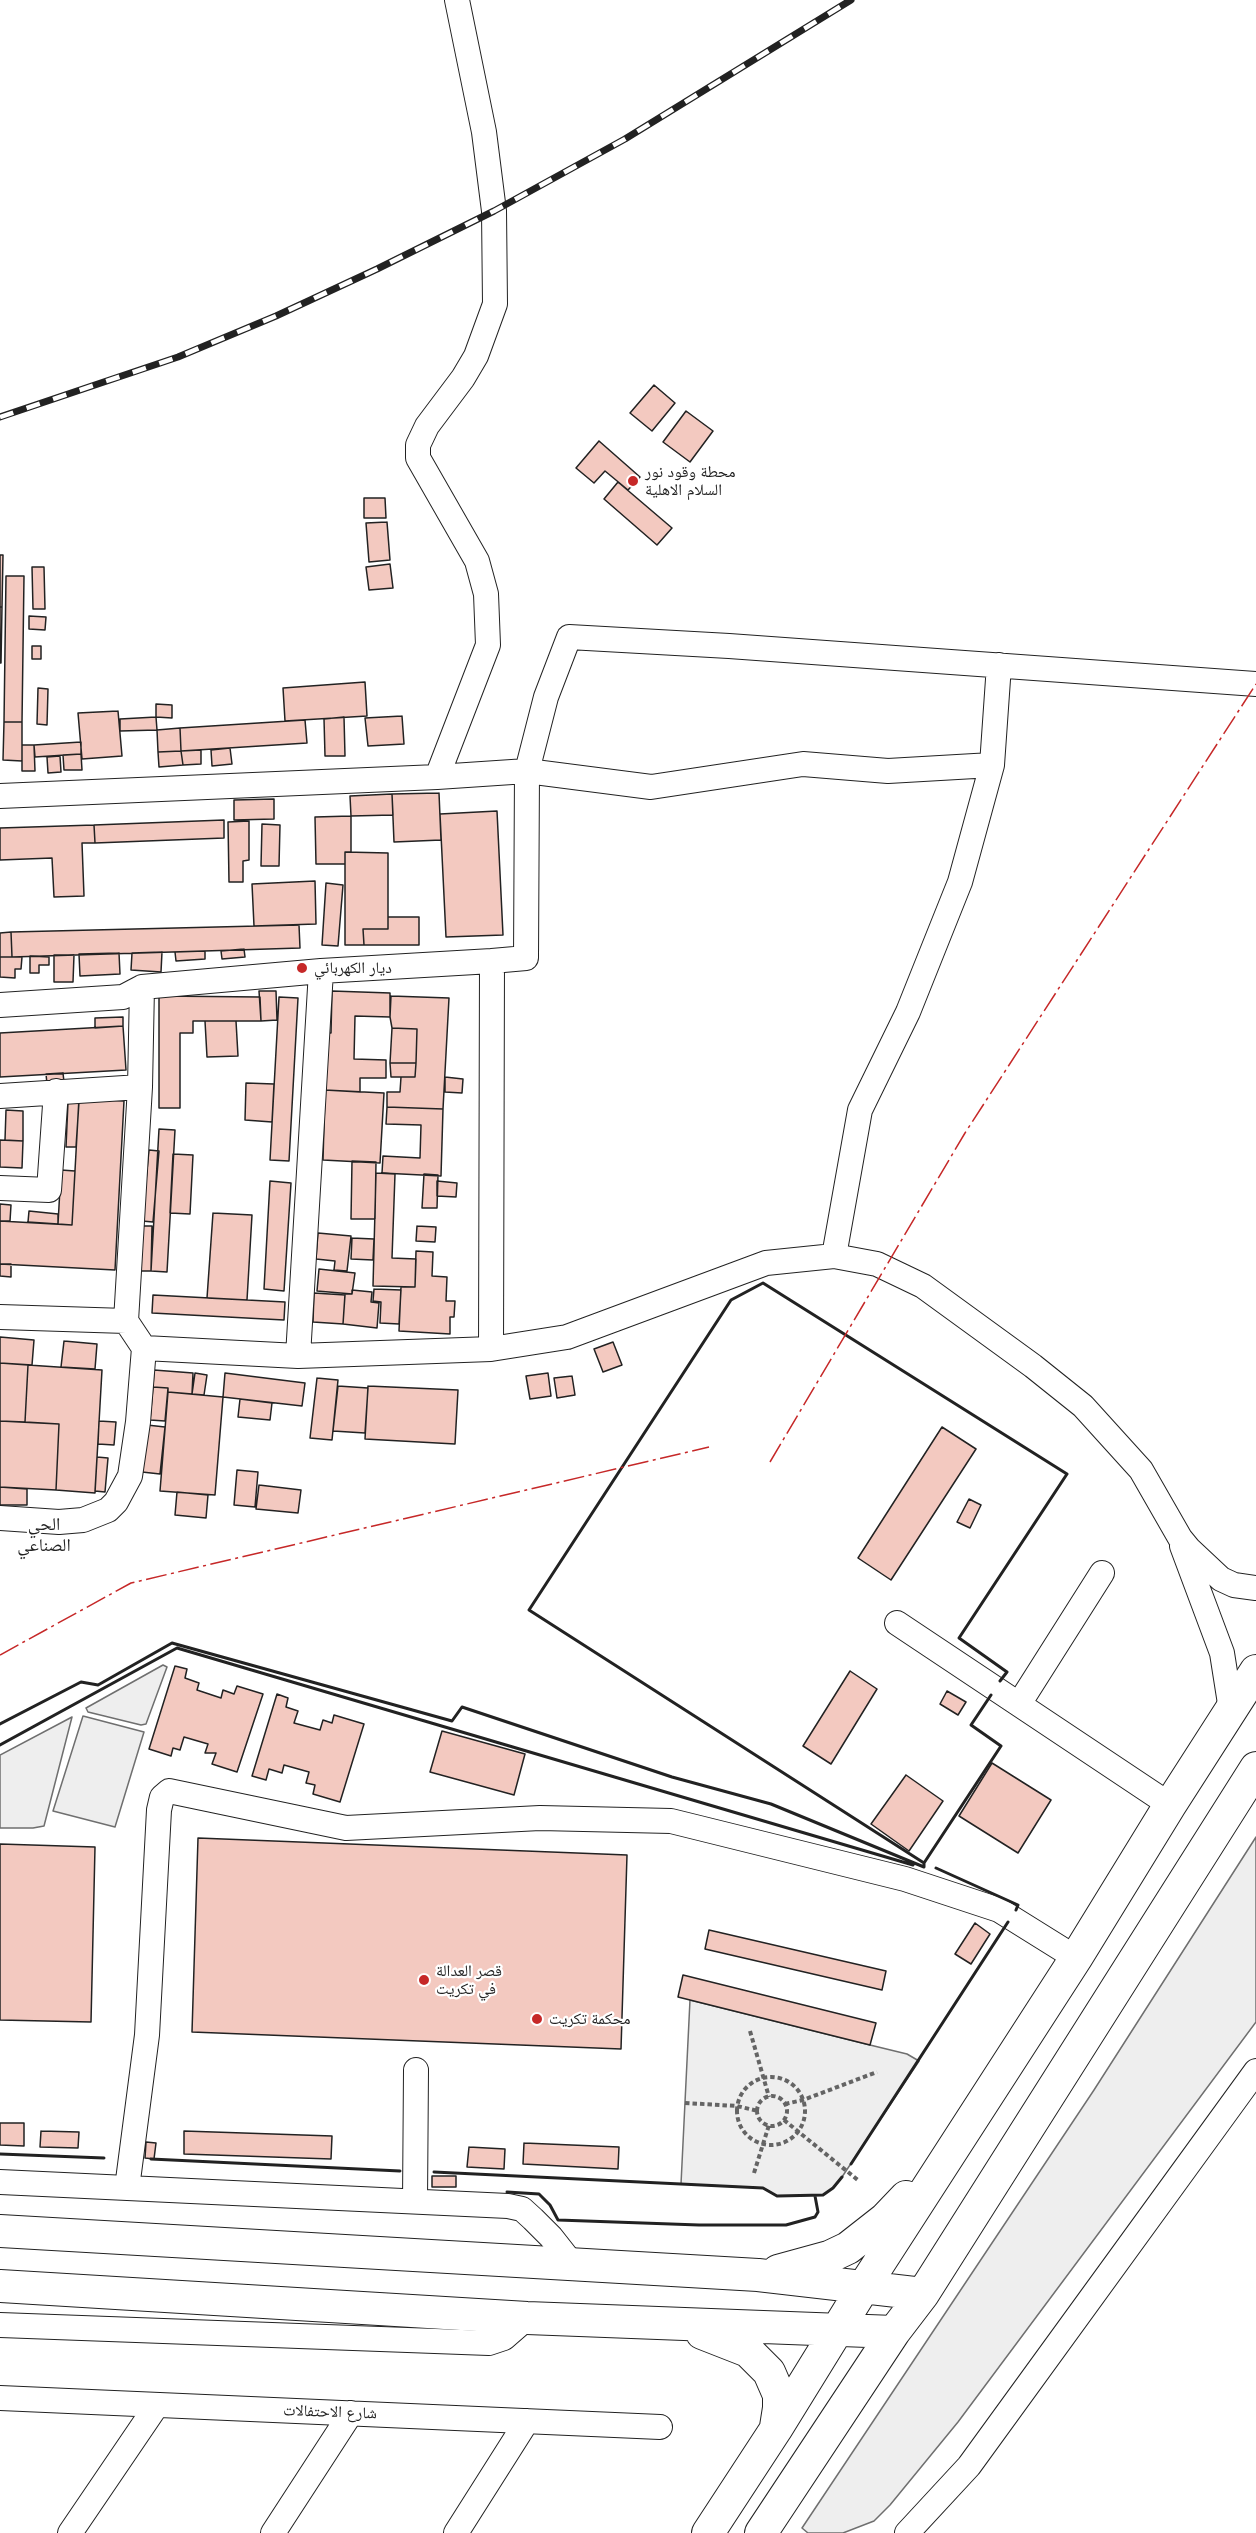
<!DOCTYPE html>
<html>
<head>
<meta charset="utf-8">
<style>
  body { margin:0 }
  canvas { display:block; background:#fff }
</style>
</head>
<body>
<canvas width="1256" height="2533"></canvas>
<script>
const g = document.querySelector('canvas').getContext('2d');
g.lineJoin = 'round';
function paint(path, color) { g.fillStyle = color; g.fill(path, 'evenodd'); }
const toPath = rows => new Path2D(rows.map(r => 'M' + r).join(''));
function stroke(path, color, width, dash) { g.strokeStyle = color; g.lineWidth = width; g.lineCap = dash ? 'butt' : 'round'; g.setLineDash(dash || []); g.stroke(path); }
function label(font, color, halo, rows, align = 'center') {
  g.font = font + ' Inter,"Noto Naskh Arabic",sans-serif'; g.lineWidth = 4.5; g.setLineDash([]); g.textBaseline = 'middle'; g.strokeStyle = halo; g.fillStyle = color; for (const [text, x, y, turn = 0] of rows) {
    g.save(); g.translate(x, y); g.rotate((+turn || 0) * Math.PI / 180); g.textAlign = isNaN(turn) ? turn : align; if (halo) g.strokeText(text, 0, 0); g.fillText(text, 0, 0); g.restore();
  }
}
const green = toPath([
  [163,1665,167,1667,146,1724,141,1725,88,1712,86,1708,163,1665],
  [83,1716,144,1732,115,1827,53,1811,83,1716],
  [72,1717,44,1826,33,1828,0,1828,0,1755,72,1717],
  [1256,1837,1256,2022,958,2422,890,2505,874,2521,843,2533,808,2533,802,2528,1094,2090,1256,1837],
  [690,2000,870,2045,907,2054,919,2061,842,2177,833,2188,823,2195,777,2196,763,2188,681,2184,690,2000]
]);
paint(green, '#eee');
stroke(green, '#6f6f6f', 1.5);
const building = toPath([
  [654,385,675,403,652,431,630,413,654,385],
  [686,411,713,431,690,462,663,442,686,411],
  [599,441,640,477,628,490,605,471,594,483,576,468,599,441],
  [618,482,672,528,657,545,604,499,618,482],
  [364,498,385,498,386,518,364,518,364,498],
  [387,522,390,560,369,562,366,523,387,522],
  [0,555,3,555,2,607,0,607,0,555],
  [390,564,393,588,369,590,366,567,390,564],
  [32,567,44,567,45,609,33,609,32,567],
  [6,576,24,576,22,722,4,722,6,576],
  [0,607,2,607,1,663,0,663,0,607],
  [29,616,46,617,45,630,29,629,29,616],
  [32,646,41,646,41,659,32,659,32,646],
  [365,682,367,716,285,721,283,688,365,682],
  [38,688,48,689,47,725,37,724,38,688],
  [156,704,172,705,172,718,156,717,156,704],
  [118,711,122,756,82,759,78,713,118,711],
  [402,716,404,744,368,746,365,718,402,716],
  [156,717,157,730,120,731,120,719,156,717],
  [344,717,345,756,325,756,324,719,344,717],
  [305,720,307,743,181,751,180,728,305,720],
  [4,722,22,722,22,761,3,760,4,722],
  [180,728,181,751,158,752,157,730,180,728],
  [81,742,81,754,35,757,34,745,81,742],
  [22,745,34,745,35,771,22,771,22,745],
  [230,748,232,764,212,766,211,750,230,748],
  [201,750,201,764,183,765,181,751,201,750],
  [181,751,183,765,159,767,158,752,181,751],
  [81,754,82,770,64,770,63,755,81,754],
  [60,756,61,772,48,773,47,757,60,756],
  [439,793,441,840,394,842,392,794,439,793],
  [392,794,393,815,351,816,350,796,392,794],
  [274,799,274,819,234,820,234,800,274,799],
  [497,811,503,935,446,937,440,814,497,811],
  [351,816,351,852,345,852,345,864,316,864,315,817,351,816],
  [224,820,224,838,95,843,94,825,224,820],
  [249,821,249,860,243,861,243,882,229,882,228,822,249,821],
  [262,824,280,825,279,866,261,866,262,824],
  [94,825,95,843,82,843,84,896,54,897,52,858,0,860,0,828,94,825],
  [345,852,388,853,388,929,363,929,364,945,345,945,345,852],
  [315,881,316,924,254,926,252,884,315,881],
  [326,883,343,885,338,946,322,945,326,883],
  [388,917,419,917,419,945,364,945,363,929,388,929,388,917],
  [299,925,300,948,12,957,11,932,299,925],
  [11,932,12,957,0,957,0,933,11,932],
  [244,949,245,957,222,959,221,951,244,949],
  [205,951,205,959,176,961,175,952,205,951],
  [162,952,161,972,131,970,132,953,162,952],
  [119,953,120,974,80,976,79,954,119,953],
  [54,955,74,955,73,982,54,982,54,955],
  [30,956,49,957,49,965,39,965,39,973,30,973,30,956],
  [0,957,22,957,21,969,15,969,15,978,0,977,0,957],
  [259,991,276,991,277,1020,261,1021,259,991],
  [332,991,390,993,390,1017,355,1016,354,1059,386,1060,386,1078,360,1078,360,1092,325,1090,327,1033,331,1033,332,991],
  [159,996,260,997,261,1021,193,1021,193,1033,180,1033,180,1108,159,1108,159,996],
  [391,996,449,998,443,1109,387,1107,387,1092,400,1092,401,1077,415,1077,416,1063,417,1029,392,1028,390,1017,391,996],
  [279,997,298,998,289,1161,270,1160,279,997],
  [123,1017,123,1026,95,1028,95,1018,123,1017],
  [205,1021,236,1021,238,1056,207,1057,205,1021],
  [123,1026,126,1070,0,1077,0,1033,123,1026],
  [392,1028,417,1029,416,1063,390,1063,392,1028],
  [390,1063,416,1063,415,1077,391,1077,390,1063],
  [63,1073,64,1082,47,1084,46,1074,63,1073],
  [445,1077,463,1079,462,1093,445,1092,445,1077],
  [246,1083,274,1084,272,1122,245,1120,246,1083],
  [325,1090,384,1093,380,1163,323,1160,325,1090],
  [79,1098,124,1101,115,1270,0,1264,0,1221,72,1225,79,1098],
  [68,1102,79,1102,76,1147,66,1147,68,1102],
  [387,1107,443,1109,441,1176,382,1173,383,1156,420,1158,421,1125,386,1124,387,1107],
  [6,1110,23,1111,23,1141,5,1140,6,1110],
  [159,1129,175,1130,167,1272,151,1271,159,1129],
  [0,1140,23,1141,22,1168,0,1167,0,1140],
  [149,1150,159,1151,153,1222,142,1221,149,1150],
  [173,1154,193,1155,190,1214,170,1213,173,1154],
  [352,1161,376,1162,375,1219,351,1219,352,1161],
  [61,1170,75,1171,72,1225,58,1224,61,1170],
  [376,1173,395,1174,392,1258,416,1259,415,1287,373,1286,376,1173],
  [424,1174,438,1175,437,1208,422,1208,424,1174],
  [270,1181,291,1183,284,1291,264,1289,270,1181],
  [437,1181,457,1183,456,1197,437,1196,437,1181],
  [0,1204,11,1205,10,1221,0,1221,0,1204],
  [29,1211,58,1214,58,1224,28,1222,29,1211],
  [213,1213,252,1215,247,1300,207,1298,213,1213],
  [142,1226,152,1226,151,1271,141,1271,142,1226],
  [417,1226,436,1227,435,1242,416,1241,417,1226],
  [318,1233,351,1236,347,1271,334,1270,335,1261,316,1259,318,1233],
  [352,1238,374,1239,373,1260,351,1259,352,1238],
  [416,1251,433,1252,432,1276,447,1277,446,1301,455,1301,454,1317,450,1317,450,1334,399,1331,401,1287,415,1287,416,1251],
  [0,1264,11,1264,11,1277,0,1276,0,1264],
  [319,1269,355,1273,352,1294,317,1291,319,1269],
  [374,1289,401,1290,399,1324,380,1323,381,1302,373,1301,374,1289],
  [352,1290,372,1292,371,1302,379,1303,377,1328,343,1324,345,1294,352,1294,352,1290],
  [314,1293,345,1295,343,1324,313,1322,314,1293],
  [153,1295,285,1302,284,1320,152,1313,153,1295],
  [0,1337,34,1340,32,1365,0,1363,0,1337],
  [64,1341,97,1344,95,1369,61,1367,64,1341],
  [613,1342,622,1365,603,1372,594,1349,613,1342],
  [0,1363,28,1365,25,1422,0,1421,0,1363],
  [28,1365,102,1370,95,1493,56,1490,59,1424,25,1422,28,1365],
  [154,1370,193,1373,192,1394,168,1392,168,1388,153,1387,154,1370],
  [195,1373,207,1375,204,1395,192,1394,195,1373],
  [225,1373,305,1383,302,1406,223,1397,225,1373],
  [548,1373,551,1396,530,1399,526,1376,548,1373],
  [572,1376,575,1395,557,1398,554,1378,572,1376],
  [317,1378,338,1380,332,1440,310,1438,317,1378],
  [338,1386,368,1388,365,1433,333,1431,338,1386],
  [368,1386,458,1390,455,1444,365,1439,368,1386],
  [153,1387,168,1388,165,1421,150,1420,153,1387],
  [168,1392,223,1397,215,1495,160,1491,168,1392],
  [240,1399,272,1403,270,1420,238,1417,240,1399],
  [0,1421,59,1424,56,1490,0,1487,0,1421],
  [99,1421,116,1422,114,1445,98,1444,99,1421],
  [147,1425,165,1427,160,1474,142,1472,147,1425],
  [942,1427,976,1449,891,1580,858,1558,942,1427],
  [97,1457,108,1458,105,1492,95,1491,97,1457],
  [237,1470,258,1472,255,1507,234,1505,237,1470],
  [259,1485,301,1490,298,1513,256,1509,259,1485],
  [0,1487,27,1489,27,1505,0,1505,0,1487],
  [177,1492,208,1495,206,1518,175,1515,177,1492],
  [969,1499,981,1505,970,1528,957,1522,969,1499],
  [175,1666,187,1669,185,1678,199,1683,197,1690,221,1698,223,1690,234,1694,237,1686,263,1694,237,1772,212,1764,216,1753,205,1753,208,1744,184,1737,180,1750,173,1748,171,1756,149,1749,175,1666],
  [850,1671,877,1689,831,1764,803,1746,850,1671],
  [947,1691,966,1702,958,1715,940,1704,947,1691],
  [277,1694,288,1698,286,1707,298,1711,294,1723,320,1730,323,1720,332,1723,334,1715,364,1724,340,1802,313,1794,315,1785,306,1783,309,1772,284,1765,282,1773,269,1769,266,1780,252,1776,277,1694],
  [442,1731,525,1754,514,1795,430,1772,442,1731],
  [992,1763,1051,1800,1018,1853,959,1816,992,1763],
  [906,1775,943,1801,909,1851,871,1824,906,1775],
  [198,1838,627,1855,621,2049,192,2032,198,1838],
  [0,1844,95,1847,91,2022,0,2020,0,1844],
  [975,1923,990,1934,971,1964,955,1954,975,1923],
  [709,1930,886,1971,882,1990,705,1949,709,1930],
  [683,1975,876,2023,870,2045,678,1997,683,1975],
  [0,2123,24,2123,24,2146,0,2145,0,2123],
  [41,2131,79,2132,78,2148,40,2147,41,2131],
  [184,2131,332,2136,331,2159,184,2154,184,2131],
  [146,2142,156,2143,154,2159,145,2158,146,2142],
  [524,2143,619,2147,618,2169,523,2164,524,2143],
  [469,2147,505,2149,504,2169,467,2167,469,2147],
  [432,2176,456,2176,456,2187,432,2187,432,2176]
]);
paint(building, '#f3c9c0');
stroke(building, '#222', 1.5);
const minor = toPath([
  [437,777,488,645,486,594,477,561,418,458,418,445,427,426,463,378,476,356,495,304,494,211,484,132,457,0],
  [0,796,437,777,527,771,651,787,803,764,888,771,992,765,999,665],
  [321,971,492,961],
  [0,1005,123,997,142,987,321,971,298,1356],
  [0,1096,140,1087],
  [0,1188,49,1190,56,1091],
  [834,1256,860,1110,908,1012,960,882,992,765],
  [0,1317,126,1321,144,1348,298,1356,491,1349,567,1337,766,1263,834,1256,877,1264,923,1286,1033,1366,1083,1406,1141,1470,1180,1538,1189,1549,1221,1579,1234,1585,1256,1588],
  [126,1321,140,1087,142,987],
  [491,1349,492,961,526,958,527,771,546,697,569,637,729,646,1256,684],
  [0,1518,59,1522,83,1520,108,1510,116,1502,130,1476,138,1422,144,1348],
  [1182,1546,1222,1653,1231,1710],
  [897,1623,1170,1805],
  [1019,1704,1102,1573],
  [0,2182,508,2206,522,2209,533,2219,551,2237,573,2265],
  [127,2188,147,2035,159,1810,162,1797,169,1791,346,1828,540,1818,671,1821,905,1879,999,1910,1076,1958],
  [415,2201,416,2070],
  [0,2325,489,2343,504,2338,527,2318],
  [0,2398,660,2427],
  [70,2533,157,2405],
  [273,2533,351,2413],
  [456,2533,527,2421],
  [907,2533,969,2466,1256,2071]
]);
const major = toPath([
  [0,2231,758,2275,923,2294],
  [778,2271,829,2257,848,2248,885,2219,906,2197],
  [0,2286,527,2318,894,2332],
  [702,2333,748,2351,769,2372,779,2395,779,2408,776,2427],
  [708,2533,776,2429,863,2288,1076,1958,1170,1805,1256,1671],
  [761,2533,894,2332,923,2294,1256,1768]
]);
stroke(minor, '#222', 26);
stroke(major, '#222', 34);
stroke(toPath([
  [750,2031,769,2097],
  '737 2111a34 34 0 1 1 68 0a34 34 0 1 1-68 0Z',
  '757 2111a15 15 0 1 1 30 0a15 15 0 1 1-30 0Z',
  [685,2103,737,2106,758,2111],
  [785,2104,803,2100,877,2072],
  [784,2120,859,2181],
  [754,2173,769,2125]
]), '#646464', 4, [4.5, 3]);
stroke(minor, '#fff', 24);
stroke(major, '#fff', 32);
const rail = toPath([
  [0,417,178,357,276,316,377,269,494,211,625,139,851,0]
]);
stroke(rail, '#222', 7);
stroke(rail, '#fff', 4.5, [14]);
stroke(toPath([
  [991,1695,971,1725,1001,1746,924,1863,529,1610,731,1300,763,1283,1067,1474,959,1638,1007,1672,1000,1681],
  [0,1724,81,1682,98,1685,172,1643,452,1721,462,1707,672,1777,771,1804,924,1867,924,1863],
  [0,1745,177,1648,913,1865],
  [936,1868,1018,1905,1016,1910],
  [0,2154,104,2158],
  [151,2159,400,2171],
  [851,2164,1008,1922],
  [434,2172,763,2188,777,2196,823,2195,833,2188,842,2177],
  [507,2192,539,2194,550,2205,558,2220,699,2225,786,2225,815,2217,818,2212,815,2196]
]), '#222', 3);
stroke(toPath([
  [770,1462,965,1133,1256,684],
  [0,1655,131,1583,709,1447]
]), '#c62828', 1.5, [21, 4.5, 3, 4.5]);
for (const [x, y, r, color] of [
  [633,481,6,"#c62828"],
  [302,968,6,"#c62828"],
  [424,1980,6,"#c62828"],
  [537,2019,6,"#c62828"]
]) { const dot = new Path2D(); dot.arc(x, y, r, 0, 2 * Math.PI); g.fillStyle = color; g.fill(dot); stroke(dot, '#fff', 2); }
label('16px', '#222', '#fff', [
  ["محطة وقود نور",645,472],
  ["السلام الاهلية",645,490],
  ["ديار الكهربائي",314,968],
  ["قصر العدالة",436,1971],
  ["في تكريت",436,1989],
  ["محكمة تكريت",549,2019]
], 'left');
label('16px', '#222', '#fff', [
  ["شارع الاحتفالات",330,2412,2]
]);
label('18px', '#222', '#fff', [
  ["الحي",44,1525],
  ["الصناعي",44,1546]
]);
</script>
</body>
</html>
